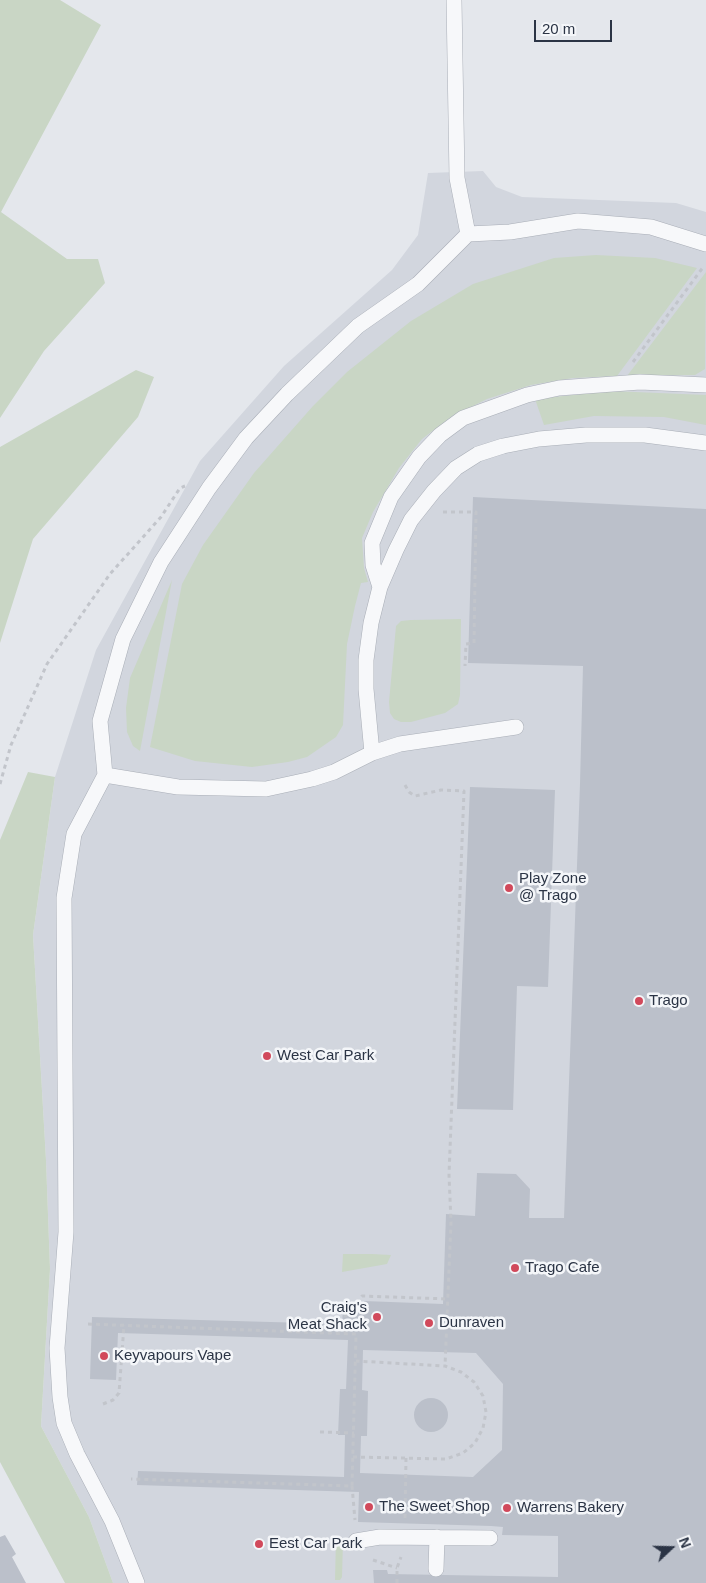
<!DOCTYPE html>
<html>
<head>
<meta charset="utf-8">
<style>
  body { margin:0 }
  #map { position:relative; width:706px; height:1583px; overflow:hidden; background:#e4e7ec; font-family:Arial,sans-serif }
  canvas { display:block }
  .north { position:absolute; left:646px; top:1523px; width:50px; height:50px; -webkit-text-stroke:4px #f4f6f9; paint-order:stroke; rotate:69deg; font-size:14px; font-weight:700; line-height:20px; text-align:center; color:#2b3445 }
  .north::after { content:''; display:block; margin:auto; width:18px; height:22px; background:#2b3445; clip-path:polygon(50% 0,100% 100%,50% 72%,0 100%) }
  .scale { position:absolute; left:534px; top:20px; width:78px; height:22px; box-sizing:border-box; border:2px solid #2b3445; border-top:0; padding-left:6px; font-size:15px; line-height:18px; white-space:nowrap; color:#2b3445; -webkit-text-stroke:4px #f4f6f9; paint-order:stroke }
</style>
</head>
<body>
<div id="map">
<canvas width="706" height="1583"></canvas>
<div class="north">N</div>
<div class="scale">20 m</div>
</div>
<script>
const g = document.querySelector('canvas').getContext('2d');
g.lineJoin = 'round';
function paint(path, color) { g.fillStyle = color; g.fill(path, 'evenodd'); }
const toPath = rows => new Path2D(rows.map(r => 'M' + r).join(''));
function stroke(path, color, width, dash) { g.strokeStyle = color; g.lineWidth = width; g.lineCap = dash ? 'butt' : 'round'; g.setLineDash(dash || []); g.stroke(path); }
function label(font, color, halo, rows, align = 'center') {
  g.font = font + ' Arial,sans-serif'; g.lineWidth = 5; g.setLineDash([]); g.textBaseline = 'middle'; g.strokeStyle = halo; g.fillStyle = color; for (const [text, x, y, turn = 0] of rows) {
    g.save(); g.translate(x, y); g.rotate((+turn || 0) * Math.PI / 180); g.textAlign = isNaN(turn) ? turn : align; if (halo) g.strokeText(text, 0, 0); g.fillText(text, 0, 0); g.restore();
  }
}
paint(toPath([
  [483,171,496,187,522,197,676,203,706,212,706,1583,113,1583,89,1517,41,1426,50,1269,46,1160,33,935,55,777,96,650,200,461,284,366,392,270,418,235,428,173]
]), '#d2d6de');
paint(toPath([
  [0,0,60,0,101,25,1,212,67,259,98,259,105,283,44,351,0,418],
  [596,255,655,258,697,268,617,376,573,378,531,385,487,399,451,417,422,439,399,468,373,512,362,538,364,568,368,582,361,583,355,606,347,644,343,725,336,737,307,757,288,762,252,767,195,761,150,747,182,584,203,545,254,473,313,406,347,372,411,321,473,284,554,258],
  [706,272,705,369,695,375,627,376],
  [136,370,154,377,138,417,33,539,0,643,0,447],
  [611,391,706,395,706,425,664,417,594,416,544,425,535,399],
  [172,580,140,751,133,746,127,732,126,708,130,678],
  [461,619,460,695,458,704,445,713,411,722,401,722,394,719,390,713,389,702,396,626,401,621,411,620],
  [28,772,55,777,33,935,46,1160,50,1269,41,1426,89,1517,113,1583,65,1583,0,1462,0,840],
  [343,1254,372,1254,391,1255,387,1264,342,1272],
  [336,1538,341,1538,343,1541,342,1577,340,1580,335,1580]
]), '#c9d6c5');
paint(toPath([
  [473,497,706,509,706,1583,374,1583,373,1570,387,1570,388,1574,558,1577,558,1536,502,1535,503,1527,491,1526,358,1522,359,1492,137,1485,138,1471,344,1477,345,1435,338,1435,340,1389,346,1389,348,1340,118,1333,116,1380,90,1379,92,1317,342,1324,343,1309,364,1310,364,1301,443,1304,446,1214,475,1216,477,1173,516,1174,530,1189,529,1218,564,1218,580,784,583,666,468,663],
  [363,1350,476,1353,503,1384,502,1450,473,1477,360,1473,361,1436,367,1436,368,1391,362,1390],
  [470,787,555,790,548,987,517,986,513,1110,457,1109],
  '414 1415a17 17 0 1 1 34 0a17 17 0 1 1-34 0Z',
  [5,1535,16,1554,12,1557,26,1583,0,1583,0,1537]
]), '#bbc0ca');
const lane = toPath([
  [454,0,457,178,468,234],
  [380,587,373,565,372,543,391,497,419,457,440,435,463,418,527,395,559,388,640,382,706,385],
  [372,753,366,689,366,660,371,623,380,587,396,550,411,520,434,491,456,468,478,454,503,446,539,439,586,435,645,435,706,443],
  [105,775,178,787,266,789,312,779,334,772,372,753,400,744,516,727],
  [356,1541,380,1537,490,1538],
  [436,1569,437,1537],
  [137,1583,112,1521,77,1454,64,1423,60,1397,57,1348,66,1232,64,898,74,834,105,775,100,721,123,639,161,562,209,488,246,438,287,394,358,326,418,284,468,234,510,232,578,221,651,227,706,244]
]);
stroke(lane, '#a9aeb7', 16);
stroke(toPath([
  [633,362,704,266],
  [443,512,476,512,474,643,466,644,465,666],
  [0,784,11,745,47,664,110,574,161,517,180,488,185,486],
  [405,785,409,792,415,796,441,790,464,791,449,1175,451,1222,445,1366],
  [88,1324,356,1334,352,1486,131,1479],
  [345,1333,346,1305,356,1305,362,1296,448,1299],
  [103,1404,113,1400,119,1393,124,1325],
  [320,1432,354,1433],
  [353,1457,446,1459,463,1453,475,1443,483,1428,486,1412,483,1396,474,1382,461,1372,445,1366,356,1361],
  [352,1486,355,1520],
  [405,1518,406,1458],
  [373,1560,397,1568],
  [397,1583,397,1568,401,1557]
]), '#c2c5cb', 3, [4, 4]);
stroke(lane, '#f7f8fa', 15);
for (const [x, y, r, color] of [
  [509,888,5,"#d1495b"],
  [639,1001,5,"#d1495b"],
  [267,1056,5,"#d1495b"],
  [515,1268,5,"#d1495b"],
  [377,1317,5,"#d1495b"],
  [429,1323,5,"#d1495b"],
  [104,1356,5,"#d1495b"],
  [369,1507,5,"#d1495b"],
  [507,1508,5,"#d1495b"],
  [259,1544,5,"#d1495b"]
]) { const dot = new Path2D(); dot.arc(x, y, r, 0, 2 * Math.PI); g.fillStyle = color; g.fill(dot); stroke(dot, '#f4f6f9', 2); }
label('15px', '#2b3445', '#f4f6f9', [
  ["Play Zone",519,879],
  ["@ Trago",519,896],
  ["Trago",649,1001],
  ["West Car Park",277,1056],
  ["Trago Cafe",525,1268],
  ["Craig's",367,1308,"right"],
  ["Meat Shack",367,1325,"right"],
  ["Dunraven",439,1323],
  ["Keyvapours Vape",114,1356],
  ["The Sweet Shop",379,1507],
  ["Warrens Bakery",517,1508],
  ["Eest Car Park",269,1544]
], 'left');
</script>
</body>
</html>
